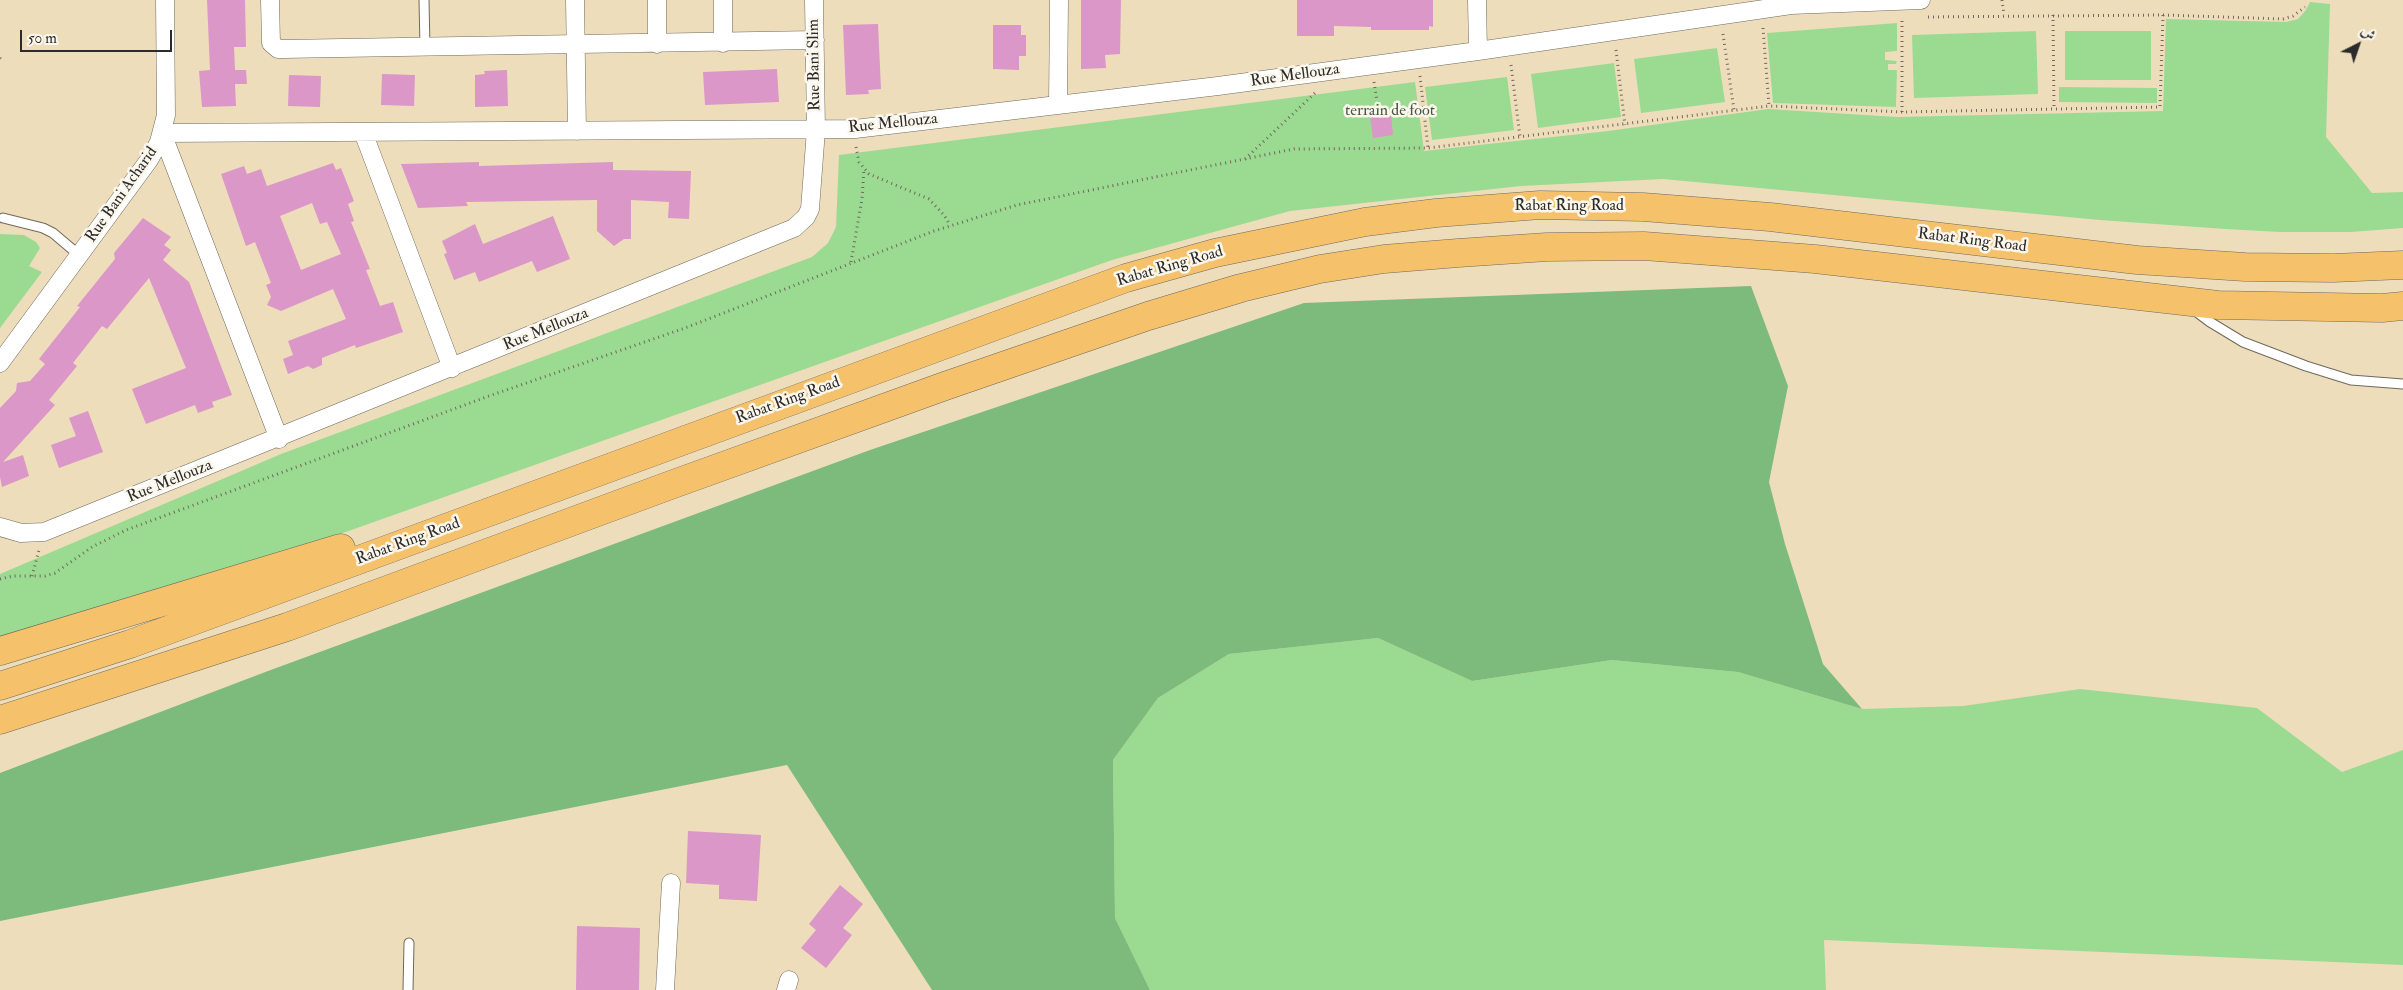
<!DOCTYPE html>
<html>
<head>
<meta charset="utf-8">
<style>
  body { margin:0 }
  #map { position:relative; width:2403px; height:990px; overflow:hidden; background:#edb; font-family:"IM FELL Double Pica",Amiri,serif }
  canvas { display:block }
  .north { position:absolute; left:2333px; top:20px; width:50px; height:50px; -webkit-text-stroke:4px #fbf7ec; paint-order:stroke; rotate:41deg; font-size:14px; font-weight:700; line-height:20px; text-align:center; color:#2b2b2b }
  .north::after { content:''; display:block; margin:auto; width:18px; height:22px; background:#2b2b2b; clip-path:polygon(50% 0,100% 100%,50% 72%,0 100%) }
  .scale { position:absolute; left:20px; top:30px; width:152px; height:22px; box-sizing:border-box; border:2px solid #2b2b2b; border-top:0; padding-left:6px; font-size:15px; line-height:18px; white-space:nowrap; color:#2b2b2b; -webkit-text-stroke:4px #fbf7ec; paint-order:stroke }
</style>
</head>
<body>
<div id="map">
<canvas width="2403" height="990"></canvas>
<div class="north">ش</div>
<div class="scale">50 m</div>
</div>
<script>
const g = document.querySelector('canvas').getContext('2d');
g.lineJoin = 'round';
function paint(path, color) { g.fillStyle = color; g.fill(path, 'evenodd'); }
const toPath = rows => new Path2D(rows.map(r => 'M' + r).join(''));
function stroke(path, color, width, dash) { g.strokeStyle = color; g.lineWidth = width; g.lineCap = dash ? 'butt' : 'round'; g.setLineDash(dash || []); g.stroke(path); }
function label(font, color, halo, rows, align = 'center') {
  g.font = font + ' "IM FELL Double Pica",serif'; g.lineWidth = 5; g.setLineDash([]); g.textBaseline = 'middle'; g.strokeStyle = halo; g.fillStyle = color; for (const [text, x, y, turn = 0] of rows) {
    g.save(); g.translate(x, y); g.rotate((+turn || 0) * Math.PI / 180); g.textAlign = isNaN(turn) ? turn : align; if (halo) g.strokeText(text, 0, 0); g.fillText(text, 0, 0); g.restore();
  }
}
paint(toPath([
  [2310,2,2330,4,2326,137,2372,193,2403,192,2403,228,2351,232,2280,232,2225,229,2100,220,1663,179,1521,186,1290,211,1112,260,326,539,0,638,0,574,281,454,812,257,828,243,836,227,839,155,1415,82,1424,151,1608,131,1768,109,1897,117,2163,111,2166,19,2286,22,2298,19,2306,10],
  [1897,23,1897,51,1885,52,1885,60,1897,61,1896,64,1888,64,1888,70,1897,70,1896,107,1773,103,1767,33],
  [2036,31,2038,94,1914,98,1912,35],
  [2065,31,2151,31,2151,80,2065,80],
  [1717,48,1725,102,1641,113,1634,59],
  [1614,63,1621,117,1538,128,1531,74],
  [1507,77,1514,130,1432,140,1425,87],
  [2059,87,2157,88,2157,103,2059,102],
  [0,234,24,235,36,242,40,248,29,266,42,272,0,328],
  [1378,638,1472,681,1612,660,1738,672,1862,709,1963,706,2080,689,2257,708,2342,772,2403,750,2403,965,1824,940,1826,990,1150,990,1115,918,1113,760,1158,698,1229,654]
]), '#9bdb91');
paint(toPath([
  [1751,286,1788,386,1769,482,1785,544,1823,664,1862,709,1738,672,1612,660,1472,681,1378,638,1229,654,1158,698,1113,760,1115,918,1150,990,932,990,787,765,0,921,0,773,268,671,870,450,1304,303]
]), '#7cbb7b');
paint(toPath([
  [207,0,245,0,246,47,234,47,235,70,246,70,247,84,235,84,236,106,202,107,199,71,210,70],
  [1081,0,1121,0,1120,54,1105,55,1106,68,1081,69],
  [1297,0,1433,0,1433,27,1429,26,1429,30,1371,30,1371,27,1334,26,1334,36,1297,36],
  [878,24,881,89,868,90,869,94,846,95,843,25],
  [993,25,1021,25,1021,35,1026,35,1026,56,1019,56,1019,70,993,69],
  [777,69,779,102,705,105,703,72],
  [507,70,508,106,475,107,475,75,485,74,484,71],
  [382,74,415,75,414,106,381,105],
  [289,75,321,76,320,107,288,106],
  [1391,114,1393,135,1373,138,1370,117],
  [479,162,479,166,613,162,613,170,691,171,689,219,668,218,669,202,631,200,631,239,624,239,614,246,597,231,597,200,466,202,468,206,418,208,401,164],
  [333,163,336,170,341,168,354,201,348,204,354,221,351,222,370,269,366,270,380,306,393,302,403,332,356,348,355,345,322,358,322,365,313,369,308,366,288,374,283,359,293,355,288,341,346,319,333,289,281,311,267,305,271,297,266,285,271,283,255,242,246,246,221,174,244,166,247,174,261,169,267,186],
  [312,203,320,224,327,222,341,254,301,270,280,216],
  [553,216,570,259,537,272,532,261,479,282,475,272,454,280,444,254,447,253,442,241,475,224,483,244],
  [143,218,171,237,164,245,171,250,163,260,189,282,232,395,212,402,214,407,198,413,195,405,146,424,132,389,186,368,149,278,107,329,102,326,73,363,77,366,49,400,55,405,3,462,23,455,29,476,2,487,0,477,0,408,16,391,17,383,30,381,45,364,39,359,80,307,77,306,115,259,114,253],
  [88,411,103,452,59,468,51,445,76,436,69,418],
  [688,831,761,835,757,901,719,899,719,885,686,883],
  [840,885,863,904,843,928,852,935,826,968,801,948,816,930,809,924],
  [577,926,640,928,639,990,576,990]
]), '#db97c7');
const lane = toPath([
  [424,0,425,48],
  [3,218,43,228,53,233,79,255],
  [2194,310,2210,322,2243,342,2306,366,2351,380,2403,384],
  [408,990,409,943]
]);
const street = toPath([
  [270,0,271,43,278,49,283,49,815,40],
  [575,0,577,131],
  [1477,0,1478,51],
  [723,43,723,0],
  [657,44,657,0],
  [1058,105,1059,0],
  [363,132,452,368],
  [0,363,149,160,159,142,166,115,165,0],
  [279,439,162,133,855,129,1218,86,1478,51,1791,5,1921,0],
  [0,527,21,533,44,532,794,228,806,217,810,209,816,130,814,0],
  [665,990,671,883],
  [786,990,789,980]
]);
const highway = toPath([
  [0,651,341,548],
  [0,686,130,644,1126,278,1215,253,1365,222,1436,213,1540,205,1643,207,1770,217,2137,260,2245,267,2333,268,2403,265],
  [0,720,287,627,668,486,945,386,1148,316,1241,288,1320,269,1384,259,1458,253,1547,247,1644,246,1815,259,2218,305,2382,308,2403,306]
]);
stroke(lane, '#6f695d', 11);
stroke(street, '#6f695d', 19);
stroke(highway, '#6f695d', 29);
stroke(toPath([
  [2002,0,2004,15],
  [2053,15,2054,109],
  [1928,17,2163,15,2283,19,2293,16,2305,7],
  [1763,28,1769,106],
  [1723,34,1734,110],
  [1616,50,1625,125],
  [0,58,1,59],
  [1511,65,1520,137],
  [1420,76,1428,148],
  [1374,82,1378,108],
  [1902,112,1902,19],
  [856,147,859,162,869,174,929,199,944,215,950,225],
  [1245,159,1315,93],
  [851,262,862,199,864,169],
  [32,576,39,550],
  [0,579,13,576,45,576,55,573,92,547,126,530,489,396,685,328,934,231,1017,205,1294,149,1428,148,1769,106,1902,112,2160,107,2163,15]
]), '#6f695d', 3, [1, 4]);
stroke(lane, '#fff', 9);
stroke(street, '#fff', 18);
stroke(highway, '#f5c16b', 28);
label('16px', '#2b2b2b', '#fbf7ec', [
  ["Rue Bani Slim",815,65,-91],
  ["Rue Mellouza",1295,76,-8],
  ["Rue Mellouza",893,124,-6],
  ["Rue Bani Acharid",122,195,-55],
  ["Rabat Ring Road",1569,207],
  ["Rabat Ring Road",1972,241,7],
  ["Rabat Ring Road",1170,267,-16],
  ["Rue Mellouza",546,330,-22],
  ["Rabat Ring Road",788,401,-20],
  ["Rue Mellouza",170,482,-22],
  ["Rabat Ring Road",408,542,-20]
]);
label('16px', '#475744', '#fbf7ec', [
  ["terrain de foot",1390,112]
]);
</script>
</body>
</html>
